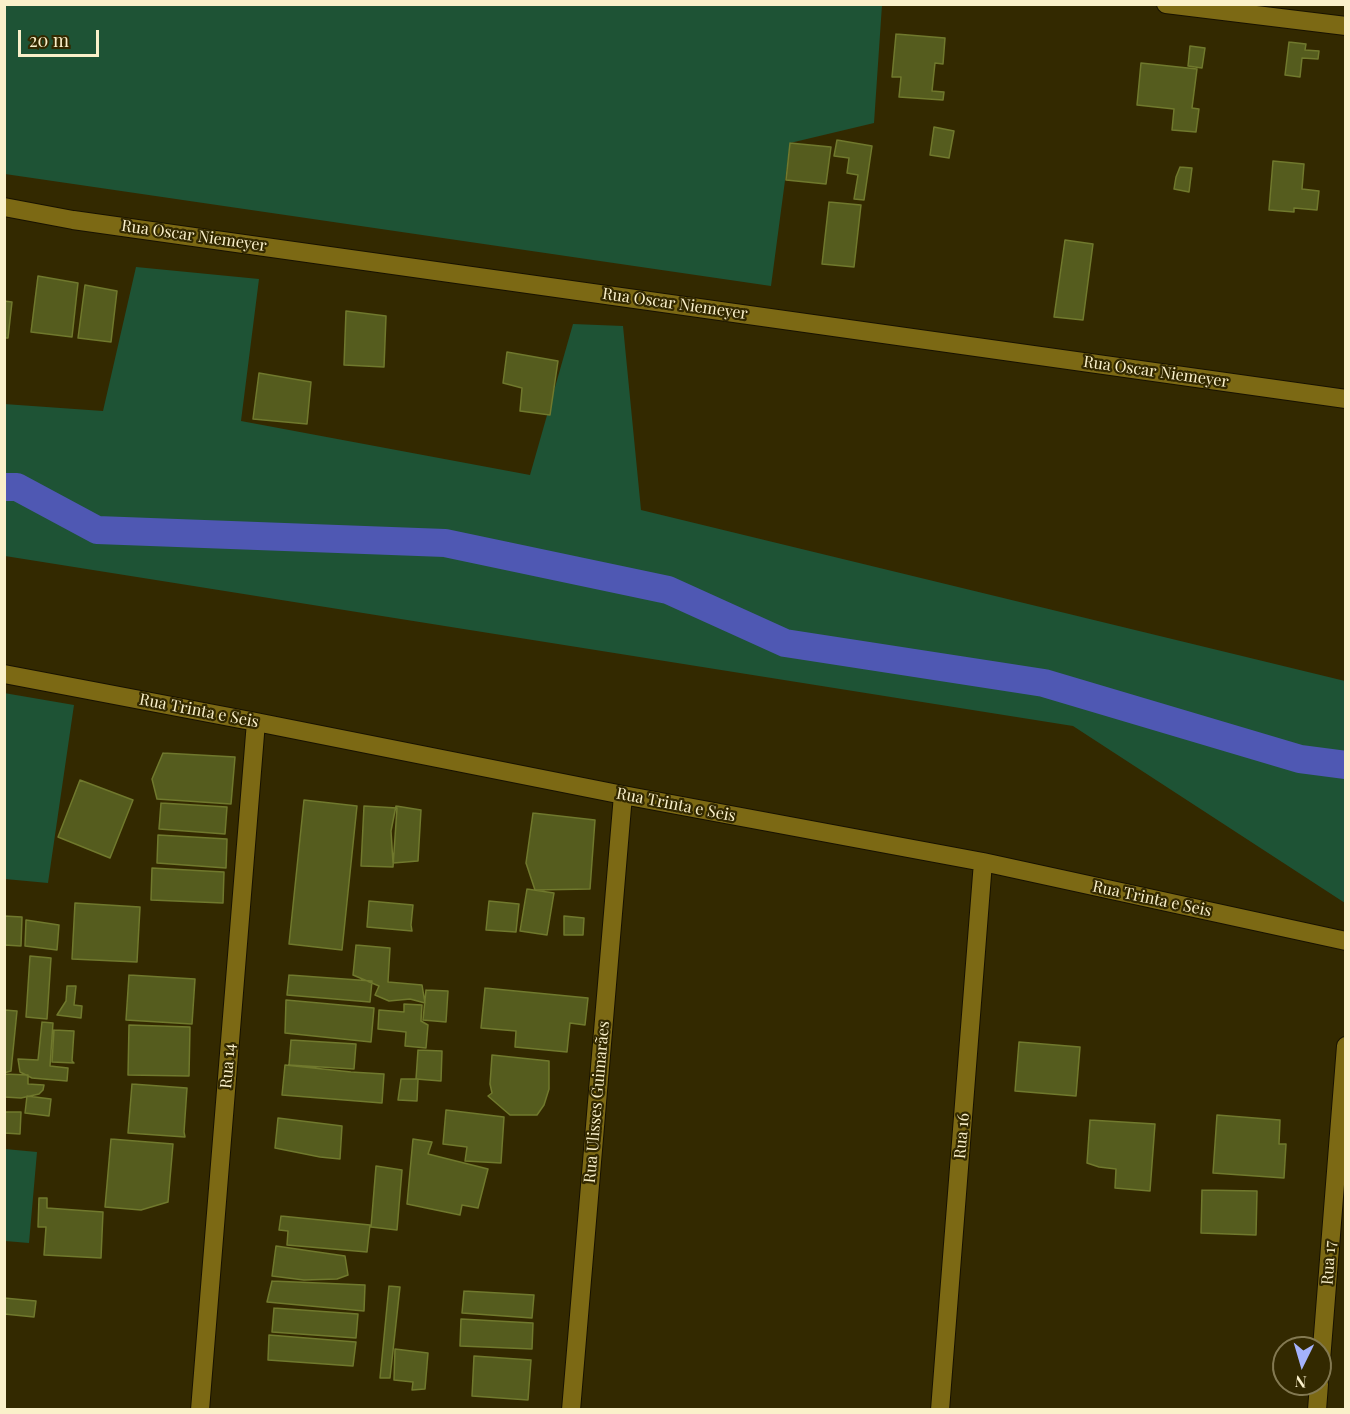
<!DOCTYPE html>
<html>
<head>
<meta charset="utf-8">
<style>
  body { margin:0 }
  #map { position:relative; width:1350px; height:1414px; overflow:hidden; background:#332900; font-family:"Playfair Display",serif }
  canvas { display:block }
  .frame { position:absolute; inset:0; border:6px solid #faf0ca; pointer-events:none }
  .north { position:absolute; left:1272px; top:1336px; width:60px; height:60px; box-sizing:border-box; background:#332900; border:2px solid #837951; border-radius:50%; rotate:185deg; font-size:16px; font-weight:700; line-height:24px; text-align:center; color:#faf0ca }
  .north::after { content:''; display:block; margin:auto; width:21px; height:27px; background:#a4b2fc; clip-path:polygon(50% 0,100% 100%,50% 72%,0 100%) }
  .scale { position:absolute; left:18px; top:30px; width:81px; height:27px; box-sizing:border-box; border:3px solid #faf0ca; border-top:0; padding-left:8px; font-size:18px; line-height:21px; white-space:nowrap; color:#faf0ca; -webkit-text-stroke:4px #332900; paint-order:stroke }
</style>
</head>
<body>
<div id="map">
<canvas width="1350" height="1414"></canvas>
<div class="frame"></div>
<div class="north">N</div>
<div class="scale">20 m</div>
</div>
<script>
const g = document.querySelector('canvas').getContext('2d');
g.lineJoin = 'round';
function paint(path, color) { g.fillStyle = color; g.fill(path, 'evenodd'); }
const toPath = rows => new Path2D(rows.map(r => 'M' + r).join(''));
function stroke(path, color, width, dash) { g.strokeStyle = color; g.lineWidth = width; g.lineCap = dash ? 'butt' : 'round'; g.setLineDash(dash || []); g.stroke(path); }
function label(font, color, halo, rows, align = 'center') {
  g.font = font + ' "Playfair Display",serif'; g.lineWidth = 4.5; g.setLineDash([]); g.textBaseline = 'middle'; g.strokeStyle = halo; g.fillStyle = color; for (const [text, x, y, turn = 0] of rows) {
    g.save(); g.translate(x, y); g.rotate((+turn || 0) * Math.PI / 180); g.textAlign = isNaN(turn) ? turn : align; if (halo) g.strokeText(text, 0, 0); g.fillText(text, 0, 0); g.restore();
  }
}
paint(toPath([
  [5,4,882,4,882,5,874,123,790,143,771,286,5,174],
  [136,267,259,279,241,421,530,475,573,324,623,326,641,510,1345,681,1345,903,1073,726,5,556,4,404,103,411],
  [4,693,74,705,48,883,5,879],
  [5,1149,37,1152,29,1243,5,1241]
]), '#1e5335');
stroke(toPath([
  [4,487,17,487,97,530,445,543,668,590,785,643,1044,683,1300,759,1346,765]
]), '#4f58b3', 28);
const building = toPath([
  [896,34,945,38,943,64,935,63,932,91,944,92,943,100,899,97,901,77,892,77,896,34],
  [1289,42,1306,44,1305,50,1319,51,1318,59,1302,58,1300,77,1285,75,1289,42],
  [1190,46,1205,48,1202,68,1188,66,1190,46],
  [1141,63,1197,69,1192,108,1199,109,1196,132,1172,130,1174,109,1137,105,1141,63],
  [934,127,954,131,949,158,930,155,934,127],
  [837,140,872,146,864,200,854,199,858,175,847,173,849,158,834,156,837,140],
  [790,143,831,147,826,184,786,180,790,143],
  [1273,161,1304,164,1302,189,1319,191,1317,210,1294,208,1294,212,1269,210,1273,161],
  [1180,167,1192,168,1189,192,1174,189,1176,177,1180,167],
  [829,202,861,205,854,267,822,264,829,202],
  [1065,240,1093,244,1083,320,1054,317,1065,240],
  [38,276,78,283,72,337,31,332,38,276],
  [85,285,117,291,111,342,78,338,85,285],
  [4,301,12,302,8,338,4,338,4,301],
  [346,311,386,316,384,367,344,365,346,311],
  [507,352,558,361,550,415,520,411,522,388,503,383,507,352],
  [259,373,311,382,307,424,253,419,259,373],
  [163,753,235,757,231,804,157,799,152,779,163,753],
  [80,780,133,800,110,858,58,837,80,780],
  [304,800,357,806,342,950,289,944,304,800],
  [161,803,227,807,225,834,159,829,161,803],
  [364,806,397,808,393,867,361,866,364,806],
  [396,806,421,810,418,861,393,863,391,831,396,806],
  [533,813,595,820,590,889,535,890,526,863,533,813],
  [158,835,227,839,226,868,157,863,158,835],
  [152,868,224,872,223,903,151,900,152,868],
  [527,889,554,893,547,935,520,931,527,889],
  [369,901,413,905,411,925,412,931,367,927,369,901],
  [489,901,519,904,516,932,486,930,489,901],
  [75,903,140,907,137,962,72,959,75,903],
  [4,916,22,917,21,946,4,945,4,916],
  [564,916,584,918,583,935,564,935,564,916],
  [26,920,59,925,57,950,25,946,26,920],
  [356,945,390,948,388,982,422,985,425,1003,410,999,389,1001,375,995,379,986,353,975,356,945],
  [30,956,51,958,47,1019,26,1017,30,956],
  [129,975,195,979,192,1024,126,1020,129,975],
  [289,975,372,981,370,1002,287,995,289,975],
  [67,986,76,986,74,1005,82,1006,81,1018,57,1015,66,1001,67,986],
  [485,988,588,998,585,1025,570,1023,567,1052,515,1047,516,1031,481,1028,485,988],
  [426,990,448,991,446,1022,423,1020,426,990],
  [286,1000,374,1008,371,1042,285,1033,286,1000],
  [404,1004,422,1005,421,1021,428,1025,426,1048,405,1046,406,1032,378,1029,379,1010,404,1012,404,1004],
  [4,1010,17,1011,11,1071,4,1073,4,1010],
  [42,1022,53,1023,50,1066,68,1068,67,1081,32,1078,20,1072,18,1059,38,1060,42,1022],
  [129,1025,190,1027,189,1076,128,1075,129,1025],
  [54,1030,74,1031,72,1061,74,1063,52,1062,54,1030],
  [291,1040,356,1044,354,1069,289,1065,291,1040],
  [1019,1042,1080,1047,1076,1096,1015,1091,1019,1042],
  [418,1050,442,1051,441,1081,416,1079,418,1050],
  [492,1055,549,1061,549,1089,544,1105,537,1115,510,1115,488,1096,492,1093,490,1084,492,1055],
  [285,1065,351,1072,384,1074,382,1103,282,1095,285,1065],
  [4,1074,28,1075,28,1084,44,1085,43,1090,39,1094,21,1098,4,1097,4,1074],
  [401,1079,418,1079,417,1101,398,1100,401,1079],
  [132,1084,187,1088,184,1132,185,1137,128,1133,132,1084],
  [27,1096,51,1099,49,1116,25,1113,27,1096],
  [446,1110,504,1117,501,1163,465,1161,467,1147,443,1144,446,1110],
  [4,1112,21,1112,20,1134,4,1133,4,1112],
  [1217,1115,1280,1120,1279,1144,1286,1144,1284,1178,1213,1173,1217,1115],
  [278,1118,342,1126,340,1159,320,1157,275,1148,278,1118],
  [1090,1120,1155,1124,1150,1191,1115,1188,1116,1169,1099,1167,1087,1163,1090,1120],
  [111,1139,173,1144,168,1202,141,1210,105,1207,111,1139],
  [413,1139,432,1142,428,1154,488,1169,478,1208,462,1205,460,1215,407,1204,413,1139],
  [376,1166,402,1170,397,1230,371,1227,376,1166],
  [1202,1190,1257,1191,1256,1235,1201,1233,1202,1190],
  [39,1198,47,1198,47,1208,103,1212,101,1258,44,1255,46,1227,38,1227,39,1198],
  [281,1216,370,1225,367,1252,287,1245,288,1231,279,1230,281,1216],
  [276,1246,345,1256,348,1275,337,1279,304,1280,272,1276,276,1246],
  [272,1281,365,1285,364,1311,267,1302,272,1281],
  [389,1286,400,1287,390,1378,380,1378,389,1286],
  [464,1291,534,1295,532,1318,462,1313,464,1291],
  [4,1298,36,1301,34,1317,4,1314,4,1298],
  [274,1308,358,1314,356,1338,272,1332,274,1308],
  [461,1319,533,1323,532,1349,460,1346,461,1319],
  [269,1335,356,1342,353,1366,268,1360,269,1335],
  [395,1349,428,1353,425,1389,412,1390,413,1382,394,1380,395,1349],
  [474,1356,531,1360,528,1400,472,1396,474,1356]
]);
paint(building, '#555c1e');
stroke(building, '#70792d', 1.5);
const minor = toPath([
  [1166,4,1346,26],
  [4,207,73,220,1346,399],
  [4,674,256,722,623,795,983,862,1346,941],
  [1320,1373,1346,1046],
  [200,1410,256,722],
  [571,1410,623,795],
  [940,1410,983,862],
  [1317,1410,1319,1384]
]);
stroke(minor, '#181200', 20);
stroke(minor, '#7c6914', 18);
label('16px', '#faf0ca', '#332900', [
  ["Rua Oscar Niemeyer",194,236,8],
  ["Rua Oscar Niemeyer",675,304,8],
  ["Rua Oscar Niemeyer",1156,372,8],
  ["Rua Trinta e Seis",199,711,11],
  ["Rua Trinta e Seis",676,805,11],
  ["Rua Trinta e Seis",1152,899,12],
  ["Rua 14",228,1066,-85],
  ["Rua Ulisses Guimarães",597,1102,-85],
  ["Rua 16",962,1136,-85],
  ["Rua 17",1329,1263,-86]
]);
</script>
</body>
</html>
